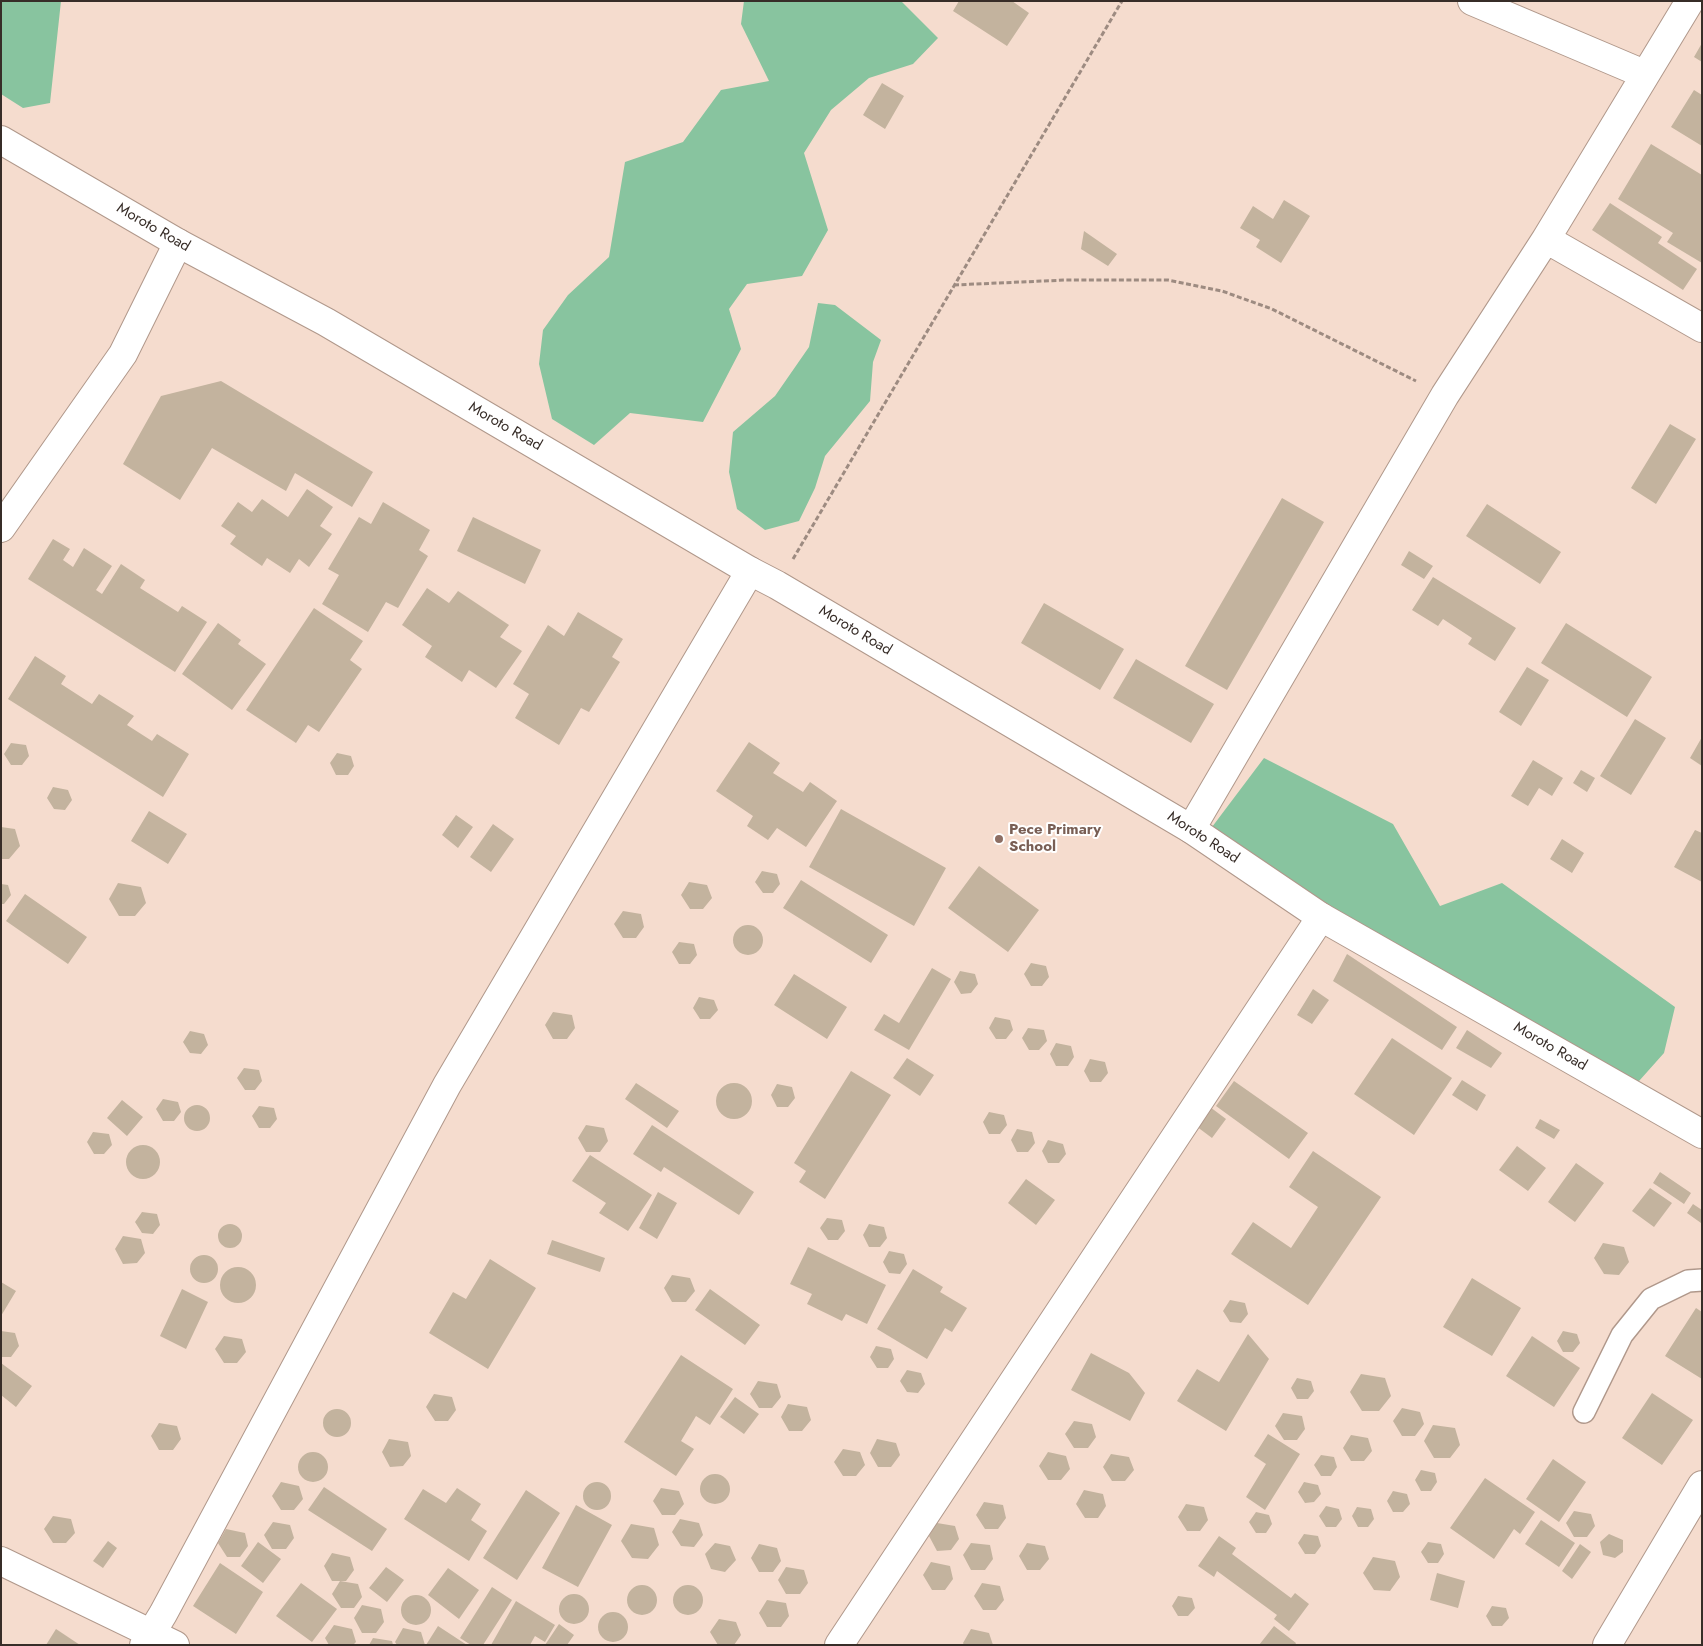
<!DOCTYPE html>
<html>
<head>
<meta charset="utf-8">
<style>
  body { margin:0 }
  #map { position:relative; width:1703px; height:1646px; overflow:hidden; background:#f5dcce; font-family:Jost,sans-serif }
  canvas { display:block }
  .frame { position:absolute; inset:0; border:2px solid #372d28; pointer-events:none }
</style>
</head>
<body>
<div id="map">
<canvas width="1703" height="1646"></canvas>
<div class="frame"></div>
</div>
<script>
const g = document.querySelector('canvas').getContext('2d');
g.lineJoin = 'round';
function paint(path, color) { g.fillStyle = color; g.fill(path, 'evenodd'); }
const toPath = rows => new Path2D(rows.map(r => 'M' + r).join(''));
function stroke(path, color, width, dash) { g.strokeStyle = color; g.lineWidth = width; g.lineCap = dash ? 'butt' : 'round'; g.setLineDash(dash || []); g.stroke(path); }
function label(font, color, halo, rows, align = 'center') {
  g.font = font + ' Jost,sans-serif'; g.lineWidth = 4; g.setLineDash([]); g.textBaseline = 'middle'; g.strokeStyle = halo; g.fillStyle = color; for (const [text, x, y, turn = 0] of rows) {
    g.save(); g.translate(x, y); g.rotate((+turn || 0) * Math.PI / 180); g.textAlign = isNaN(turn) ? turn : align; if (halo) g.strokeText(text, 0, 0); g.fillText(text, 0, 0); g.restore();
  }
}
paint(toPath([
  [1,1,61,1,50,103,23,108,1,94],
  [744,1,901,1,938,38,913,64,869,78,831,110,804,153,828,230,802,276,747,284,729,309,741,349,703,422,630,413,594,445,552,419,539,364,543,330,568,295,609,257,625,162,683,142,721,90,769,81,741,24],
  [818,303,835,305,881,340,873,362,870,401,825,456,815,488,799,521,765,530,737,509,729,472,733,432,775,396,809,347],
  [1264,758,1393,824,1440,906,1502,883,1675,1007,1664,1053,1631,1090,1510,1019,1209,831]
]), '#88c49f');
paint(toPath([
  [959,1,1012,1,1029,13,1007,46,953,11],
  [1702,43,1702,62,1694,57],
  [882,83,904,96,885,129,863,115],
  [1694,90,1702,95,1702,146,1671,127],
  [1651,144,1702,175,1702,263,1667,242,1673,233,1618,199],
  [1284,200,1310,216,1281,263,1256,247,1260,240,1240,228,1253,206,1273,219],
  [1610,203,1662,237,1658,243,1697,269,1683,290,1592,230],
  [1084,231,1117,254,1108,266,1081,249],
  [221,381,373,472,352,507,295,473,286,491,212,448,180,500,123,464,161,396],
  [1670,424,1696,439,1656,504,1631,488],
  [307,489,333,507,320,526,332,534,309,567,299,559,290,573,267,558,262,566,230,544,236,536,221,526,238,502,252,512,262,499,288,517],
  [1282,498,1324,522,1227,690,1185,666],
  [383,502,430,530,419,550,428,556,398,608,386,602,368,632,322,604,339,575,328,569,359,517,371,524],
  [1487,504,1561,552,1540,584,1466,536],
  [473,517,541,550,525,584,457,551],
  [53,539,70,549,63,560,73,567,84,548,112,566,96,590,102,594,121,564,145,580,140,588,178,612,182,606,207,622,175,672,28,579],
  [1409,551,1433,566,1424,579,1401,565],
  [1433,577,1516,628,1495,661,1468,644,1472,638,1443,619,1438,626,1412,610],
  [427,588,449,603,458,591,509,625,500,637,522,651,496,688,469,670,462,682,425,657,432,646,402,625],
  [1044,603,1124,649,1100,690,1021,643],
  [314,608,363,641,350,660,362,669,319,732,308,725,296,743,246,710],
  [578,612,623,639,612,657,620,662,589,712,581,708,559,745,515,718,529,694,513,684,548,625,564,636],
  [218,623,241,640,238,644,266,664,232,710,182,674],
  [1566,623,1652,677,1627,717,1541,663],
  [35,656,66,676,61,684,92,704,99,694,134,716,127,725,152,741,157,734,189,754,163,797,8,699],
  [1136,659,1214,704,1191,743,1113,698],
  [1527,667,1549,680,1521,726,1499,712],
  [1635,719,1666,738,1631,795,1600,776],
  [1702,737,1702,766,1690,758],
  [749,742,780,763,773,773,803,792,810,782,837,801,806,847,777,828,768,840,747,826,753,816,716,791],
  [11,743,26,745,29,756,22,765,11,765,4,754],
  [337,753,351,756,354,766,348,775,336,775,330,763],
  [1533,760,1563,778,1552,796,1539,788,1528,806,1511,796],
  [1581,770,1595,778,1587,792,1573,783],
  [53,787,68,790,72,800,65,810,54,809,47,798],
  [841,809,946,868,914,926,809,867],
  [149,811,187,834,168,864,131,841],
  [456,815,473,827,458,848,442,835],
  [493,824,514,839,491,872,470,857],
  [1,827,15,829,20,846,9,859,1,859],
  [1695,830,1702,833,1702,882,1674,867],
  [1562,839,1584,853,1572,873,1550,859],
  [979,866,1039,910,1008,952,948,908],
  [762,871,777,874,780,884,773,893,763,893,755,882],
  [801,880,888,935,871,963,783,908],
  [689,882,707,885,712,898,703,909,690,909,681,895],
  [118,883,141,887,146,903,135,916,119,916,109,899],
  [1,884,8,885,11,895,4,904,1,904],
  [25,894,87,937,68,964,6,921],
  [623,911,641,914,644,927,636,938,623,938,614,924],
  '733 940a15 15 0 1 1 30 0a15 15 0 1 1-30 0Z',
  [679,942,694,944,697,955,690,964,679,964,672,952],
  [1347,954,1457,1027,1442,1050,1333,981],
  [1031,963,1046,966,1049,977,1042,986,1031,986,1024,974],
  [932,968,951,979,909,1050,874,1030,884,1014,899,1023],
  [960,971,975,974,978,984,971,993,961,994,954,982],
  [794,974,847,1007,827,1039,774,1005],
  [1313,989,1329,1000,1312,1024,1297,1015],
  [699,997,714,1000,718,1010,710,1019,700,1019,693,1008],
  [553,1012,572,1015,575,1028,567,1039,553,1039,545,1025],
  [995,1017,1010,1020,1013,1030,1006,1039,996,1039,989,1028],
  [1028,1028,1044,1030,1047,1041,1039,1050,1029,1050,1022,1038],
  [1467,1030,1502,1053,1491,1068,1456,1048],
  [190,1031,204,1034,208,1045,201,1054,190,1053,183,1042],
  [1392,1038,1452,1078,1414,1135,1354,1094],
  [1056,1043,1071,1046,1074,1057,1068,1066,1056,1066,1050,1054],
  [907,1058,934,1075,920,1096,893,1078],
  [1090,1059,1105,1062,1108,1073,1101,1082,1090,1082,1084,1071],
  [244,1068,259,1070,262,1081,255,1090,245,1090,237,1078],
  [851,1071,891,1095,825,1199,799,1182,806,1171,794,1163],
  [1462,1080,1486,1095,1477,1111,1452,1095],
  [1234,1081,1308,1133,1289,1159,1216,1106],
  [636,1083,679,1111,667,1128,625,1099],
  '716 1101a18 18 0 1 1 36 0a18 18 0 1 1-36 0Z',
  [777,1084,792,1087,795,1098,788,1107,777,1107,771,1095],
  [163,1099,178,1102,181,1112,174,1121,163,1121,156,1109],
  [122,1100,143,1117,127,1136,107,1118],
  [1206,1104,1226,1119,1212,1138,1192,1123],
  '184 1118a13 13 0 1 1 26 0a13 13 0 1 1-26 0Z',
  [259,1106,274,1108,277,1119,270,1128,259,1128,252,1116],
  [989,1112,1004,1115,1007,1125,1000,1134,989,1134,983,1122],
  [1540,1119,1560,1130,1554,1139,1535,1128],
  [586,1125,604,1128,608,1141,600,1152,586,1152,578,1138],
  [652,1125,754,1192,739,1215,664,1167,661,1172,633,1154],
  [1017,1129,1032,1132,1035,1143,1028,1152,1017,1152,1011,1140],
  [93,1132,109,1134,112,1145,104,1154,94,1154,87,1142],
  [1048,1140,1063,1144,1066,1154,1059,1163,1048,1163,1042,1151],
  '126 1162a17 17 0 1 1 34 0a17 17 0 1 1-34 0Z',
  [1517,1146,1546,1168,1528,1191,1499,1170],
  [1313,1151,1381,1197,1308,1305,1231,1254,1253,1222,1291,1248,1318,1207,1289,1187],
  [590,1155,652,1195,628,1231,599,1213,606,1203,572,1181],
  [1576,1163,1604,1183,1575,1222,1548,1202],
  [1660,1172,1691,1193,1684,1204,1653,1183],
  [1026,1179,1055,1200,1036,1225,1008,1203],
  [1650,1188,1672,1203,1654,1227,1632,1211],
  [658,1192,677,1203,657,1239,639,1228],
  [1693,1204,1702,1210,1701,1223,1687,1213],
  [142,1212,157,1214,160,1225,153,1234,142,1233,135,1222],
  [827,1218,842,1220,845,1231,838,1240,828,1240,820,1228],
  [869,1224,884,1227,887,1238,880,1247,869,1247,863,1235],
  '218 1236a12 12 0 1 1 24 0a12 12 0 1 1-24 0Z',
  [123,1236,141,1239,145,1253,137,1263,123,1264,115,1249],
  [552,1240,605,1258,600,1272,547,1254],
  [1603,1243,1624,1247,1629,1262,1619,1275,1604,1274,1594,1258],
  [808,1247,886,1285,867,1324,846,1314,842,1321,807,1304,812,1294,790,1284],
  [889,1251,904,1254,907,1264,900,1274,889,1273,883,1262],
  '190 1269a14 14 0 1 1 28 0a14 14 0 1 1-28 0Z',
  [490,1259,536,1288,488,1369,429,1333,453,1292,466,1299],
  '220 1285a18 18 0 1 1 36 0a18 18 0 1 1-36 0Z',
  [913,1269,943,1287,940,1292,967,1308,952,1332,945,1328,927,1359,877,1329],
  [672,1275,690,1278,695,1291,686,1302,672,1302,664,1288],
  [1472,1278,1521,1308,1492,1356,1443,1327],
  [1,1282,16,1291,1,1316],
  [182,1289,208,1302,186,1349,160,1336],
  [710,1289,760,1325,745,1345,695,1310],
  [1230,1300,1245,1303,1248,1314,1241,1323,1230,1322,1223,1311],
  [1696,1308,1702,1312,1702,1379,1665,1356],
  [1,1331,15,1333,19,1346,11,1357,1,1357],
  [1563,1331,1577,1334,1580,1343,1573,1352,1563,1352,1557,1341],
  [1248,1334,1269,1359,1226,1431,1177,1401,1197,1369,1219,1382],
  [224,1336,242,1339,246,1352,237,1363,224,1363,215,1349],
  [1532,1336,1580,1368,1554,1407,1506,1376],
  [876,1346,891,1349,894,1359,888,1368,877,1368,870,1357],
  [1091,1353,1129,1373,1145,1393,1130,1421,1071,1390],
  [681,1355,733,1389,710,1425,696,1416,681,1441,694,1449,676,1476,624,1442],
  [1,1363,32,1386,16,1407,1,1395],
  [907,1370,921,1373,925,1384,918,1393,907,1392,900,1381],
  [1361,1374,1385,1378,1391,1396,1379,1411,1362,1411,1350,1392],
  [1297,1378,1311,1381,1314,1391,1308,1399,1297,1399,1291,1388],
  [758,1381,777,1384,781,1397,772,1408,759,1408,750,1394],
  [1652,1393,1693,1420,1662,1465,1622,1438],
  [434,1394,452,1397,456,1410,448,1421,435,1421,426,1407],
  [735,1397,759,1414,744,1434,720,1417],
  [788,1404,807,1407,811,1420,802,1431,789,1431,781,1417],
  [1402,1408,1420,1412,1424,1424,1415,1436,1402,1436,1393,1421],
  '323 1423a14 14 0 1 1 28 0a14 14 0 1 1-28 0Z',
  [1283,1413,1302,1416,1305,1429,1297,1440,1284,1440,1275,1426],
  [1074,1421,1092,1424,1096,1437,1088,1448,1074,1448,1065,1434],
  [159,1423,177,1426,181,1439,173,1450,159,1450,151,1436],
  [1433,1425,1455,1428,1460,1445,1450,1458,1434,1458,1424,1441],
  [1268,1434,1300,1454,1265,1510,1246,1497,1266,1464,1254,1456],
  [1351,1435,1368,1438,1372,1451,1364,1461,1351,1461,1343,1448],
  [389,1439,408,1442,411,1456,403,1466,390,1467,382,1452],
  [877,1439,896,1443,900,1455,891,1467,878,1467,870,1453],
  [843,1449,860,1452,865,1465,856,1476,843,1476,834,1462],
  [1048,1452,1066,1456,1070,1469,1061,1480,1048,1480,1039,1466],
  '298 1467a15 15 0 1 1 30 0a15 15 0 1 1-30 0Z',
  [1111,1454,1129,1457,1134,1470,1125,1481,1112,1481,1103,1467],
  [1321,1455,1334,1457,1337,1467,1331,1476,1321,1476,1314,1465],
  [1553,1459,1586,1482,1559,1522,1526,1499],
  [1421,1470,1435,1473,1437,1482,1431,1491,1421,1491,1415,1480],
  '700 1489a15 15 0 1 1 30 0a15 15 0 1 1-30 0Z',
  [1485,1478,1535,1512,1520,1534,1514,1529,1494,1559,1450,1528],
  '583 1496a14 14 0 1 1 28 0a14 14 0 1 1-28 0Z',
  [281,1482,299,1486,303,1499,294,1510,281,1510,272,1496],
  [1304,1482,1318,1485,1321,1494,1314,1502,1305,1503,1298,1492],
  [324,1487,387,1529,372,1551,308,1510],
  [457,1488,481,1504,471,1520,487,1531,469,1561,404,1519,423,1489,446,1503],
  [661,1488,679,1491,684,1504,675,1515,662,1515,653,1501],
  [526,1490,560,1513,517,1580,483,1558],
  [1084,1490,1103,1494,1106,1506,1098,1518,1085,1518,1076,1504],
  [1393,1491,1407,1494,1410,1504,1403,1512,1393,1512,1387,1501],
  [984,1502,1003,1505,1006,1518,998,1529,985,1529,976,1515],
  [1186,1504,1204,1507,1208,1520,1200,1531,1187,1531,1178,1517],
  [576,1505,612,1525,578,1587,542,1568],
  [1326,1506,1339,1509,1342,1519,1336,1527,1326,1527,1319,1516],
  [1357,1507,1371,1509,1374,1519,1368,1527,1358,1527,1352,1516],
  [1574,1511,1591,1514,1595,1526,1587,1537,1574,1537,1566,1523],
  [1256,1512,1269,1515,1272,1524,1266,1533,1256,1533,1249,1522],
  [53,1516,71,1519,75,1533,66,1543,53,1543,44,1529],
  [680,1519,699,1523,703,1535,694,1547,681,1546,672,1532],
  [1541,1520,1575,1543,1559,1567,1525,1544],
  [273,1522,290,1525,294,1538,286,1549,272,1549,264,1535],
  [937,1523,955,1526,959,1539,951,1550,937,1551,929,1536],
  [631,1524,654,1528,659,1545,648,1559,632,1558,621,1541],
  [226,1529,245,1533,248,1546,240,1557,227,1557,218,1543],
  [1304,1534,1318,1536,1321,1546,1315,1554,1305,1554,1298,1543],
  [1609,1534,1623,1540,1623,1552,1615,1558,1603,1555,1600,1542],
  [1219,1536,1236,1548,1232,1554,1291,1598,1295,1593,1309,1604,1289,1631,1274,1619,1277,1615,1217,1571,1214,1577,1198,1566],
  [108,1541,117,1548,103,1568,93,1561],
  [258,1542,281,1559,263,1583,241,1566],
  [1428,1542,1441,1544,1444,1554,1438,1563,1428,1563,1421,1552],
  [715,1543,730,1546,736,1560,725,1572,711,1569,705,1554],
  [971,1543,990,1545,993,1559,985,1570,971,1570,963,1555],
  [1027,1543,1045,1546,1049,1559,1040,1570,1027,1570,1019,1556],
  [759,1544,777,1548,781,1561,773,1572,759,1572,751,1558],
  [1580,1544,1591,1552,1572,1579,1562,1571],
  [332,1553,350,1557,354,1570,346,1581,332,1581,324,1566],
  [1373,1557,1395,1561,1400,1577,1390,1591,1374,1590,1363,1573],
  [931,1562,950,1566,953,1579,945,1590,932,1590,923,1575],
  [220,1563,263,1592,236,1634,193,1606],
  [386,1567,404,1580,387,1602,369,1588],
  [786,1567,804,1570,808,1583,800,1594,786,1594,778,1580],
  [448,1568,479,1590,459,1619,428,1595],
  [1437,1573,1465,1581,1458,1608,1430,1600],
  [340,1581,358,1584,362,1597,354,1608,341,1608,332,1594],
  [301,1583,337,1609,312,1642,276,1616],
  [982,1583,1000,1586,1004,1600,996,1610,983,1610,974,1596],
  '627 1600a15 15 0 1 1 30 0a15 15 0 1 1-30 0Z',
  '673 1600a15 15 0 1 1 30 0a15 15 0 1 1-30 0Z',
  [492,1587,512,1600,483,1645,471,1645,460,1638],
  '559 1609a15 15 0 1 1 30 0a15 15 0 1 1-30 0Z',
  '401 1610a15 15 0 1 1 30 0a15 15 0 1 1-30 0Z',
  [1178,1596,1192,1598,1195,1608,1188,1616,1178,1616,1172,1606],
  [767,1600,786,1603,789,1616,781,1627,767,1627,759,1613],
  [516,1601,555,1625,545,1642,535,1636,530,1645,491,1645],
  [362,1605,381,1609,384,1622,376,1633,362,1633,354,1618],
  [1492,1606,1506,1608,1509,1618,1502,1626,1492,1626,1486,1616],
  '598 1627a15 15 0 1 1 30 0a15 15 0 1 1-30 0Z',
  [719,1619,736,1622,741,1635,734,1645,718,1645,710,1632],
  [559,1624,574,1635,567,1645,545,1645],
  [334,1625,352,1629,356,1642,353,1645,329,1645,325,1638],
  [438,1626,467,1645,426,1645],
  [1274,1626,1296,1643,1295,1645,1259,1645],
  [403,1628,421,1632,425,1645,397,1645,395,1642],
  [56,1629,80,1645,46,1645],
  [971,1629,989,1633,993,1645,964,1645,963,1643],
  [373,1638,392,1641,393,1645,369,1645]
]), '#c3b39e');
const service = toPath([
  [1584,1412,1622,1335,1651,1299,1688,1281,1702,1280]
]);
const minor = toPath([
  [1472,1,1644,74],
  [1546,239,1702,328],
  [1,528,123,354,178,243],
  [1191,829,1445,395,1546,239,1690,1],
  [1,1561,175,1645],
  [144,1645,163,1614,447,1085,750,571],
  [839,1645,1321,917],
  [1607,1645,1702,1485]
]);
const secondary = toPath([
  [1,140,178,243,326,322,750,571,777,585,1191,829,1321,917,1702,1134]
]);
stroke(service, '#b0988b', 24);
stroke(minor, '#b0988b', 30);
stroke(secondary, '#b0988b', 30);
stroke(toPath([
  [954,285,1066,280,1168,280,1222,291,1272,309,1416,381],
  [793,559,1122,1]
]), '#9d8b81', 3, [5, 2.5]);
stroke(service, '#fff', 21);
stroke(minor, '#fff', 28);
stroke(secondary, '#fff', 28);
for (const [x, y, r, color] of [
  [999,839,5,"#8d6e63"]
]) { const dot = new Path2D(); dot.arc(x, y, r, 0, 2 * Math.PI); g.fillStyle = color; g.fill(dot); stroke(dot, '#fff', 2); }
label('15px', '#372d28', '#fff', [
  ["Moroto Road",153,228,30],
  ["Moroto Road",505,427,30],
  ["Moroto Road",855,631,31],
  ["Moroto Road",1203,838,33],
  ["Moroto Road",1550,1047,30]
]);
label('bold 15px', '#785e54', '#fff', [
  ["Pece Primary",1009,830],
  ["School",1009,847]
], 'left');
</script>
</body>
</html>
